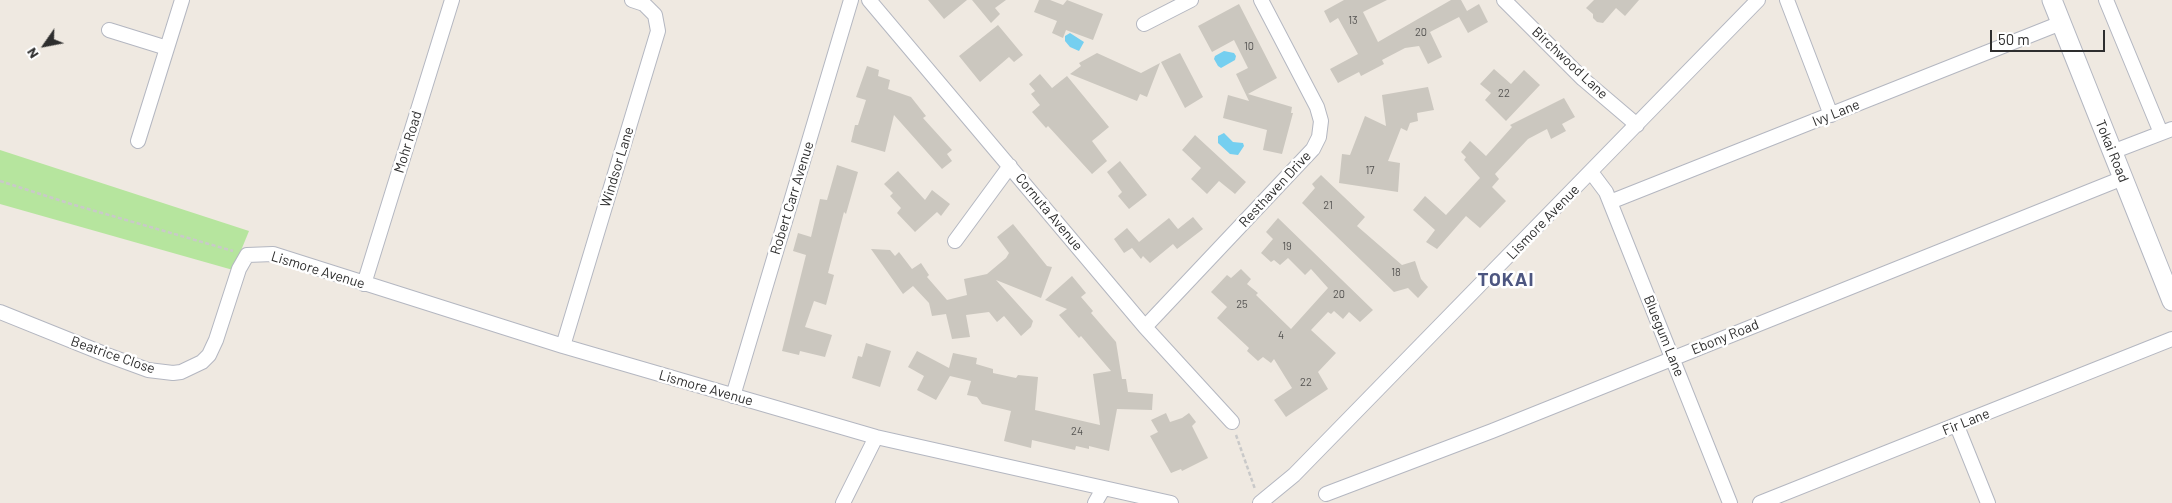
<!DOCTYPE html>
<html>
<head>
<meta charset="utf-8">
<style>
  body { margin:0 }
  #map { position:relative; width:2172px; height:503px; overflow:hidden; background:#efe9e1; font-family:Barlow,sans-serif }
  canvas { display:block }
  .north { position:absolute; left:20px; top:20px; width:50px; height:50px; -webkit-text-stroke:4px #fff; paint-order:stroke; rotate:237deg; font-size:14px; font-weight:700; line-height:20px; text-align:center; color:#2e2e2e }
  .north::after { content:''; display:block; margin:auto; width:18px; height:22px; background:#2e2e2e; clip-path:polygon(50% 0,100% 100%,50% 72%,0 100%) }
  .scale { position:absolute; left:1990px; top:30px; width:115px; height:22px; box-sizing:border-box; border:2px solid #2e2e2e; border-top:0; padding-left:6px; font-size:15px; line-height:18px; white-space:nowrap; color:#2e2e2e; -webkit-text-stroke:4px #fff; paint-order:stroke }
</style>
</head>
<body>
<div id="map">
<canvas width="2172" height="503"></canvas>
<div class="north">N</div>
<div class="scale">50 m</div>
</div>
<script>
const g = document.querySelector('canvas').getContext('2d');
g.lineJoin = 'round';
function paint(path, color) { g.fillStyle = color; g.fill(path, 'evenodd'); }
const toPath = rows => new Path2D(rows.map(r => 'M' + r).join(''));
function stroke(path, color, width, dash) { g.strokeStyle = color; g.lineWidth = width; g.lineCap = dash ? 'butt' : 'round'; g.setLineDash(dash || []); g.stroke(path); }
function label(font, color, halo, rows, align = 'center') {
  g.font = font + ' Barlow,sans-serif'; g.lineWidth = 5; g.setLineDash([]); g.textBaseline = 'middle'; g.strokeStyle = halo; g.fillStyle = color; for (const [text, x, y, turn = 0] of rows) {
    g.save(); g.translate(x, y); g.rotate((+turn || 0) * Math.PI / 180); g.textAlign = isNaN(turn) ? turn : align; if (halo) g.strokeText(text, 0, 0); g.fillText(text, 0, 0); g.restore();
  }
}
paint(toPath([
  [0,150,249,231,233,270,0,204]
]), '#b6e59e');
paint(toPath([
  [1070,33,1084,42,1079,51,1070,47,1065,41,1065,36],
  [1224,51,1234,53,1236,56,1235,60,1221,68,1218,66,1214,59,1215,56],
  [1224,133,1233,142,1243,143,1244,146,1238,155,1230,154,1218,143,1218,136]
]), '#75cff0');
paint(toPath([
  [928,0,967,0,944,19],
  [972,0,1006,0,995,8,1000,14,991,23],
  [1039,0,1050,0,1063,5,1067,0,1103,14,1093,40,1066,30,1063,38,1052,33,1057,21,1034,12],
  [1344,0,1387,0,1363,12,1378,42,1451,0,1461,0,1467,11,1479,4,1488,22,1468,33,1459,17,1430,32,1442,57,1428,64,1419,46,1405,48,1382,60,1384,64,1361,76,1359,72,1338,83,1330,69,1358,54,1338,18,1330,23,1324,11],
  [1594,0,1639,0,1625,16,1616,8,1603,23,1597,22,1593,18,1593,14,1586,8],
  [1239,4,1277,78,1248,94,1292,107,1291,113,1293,113,1282,154,1263,150,1267,130,1223,118,1228,95,1249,101,1236,74,1248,68,1234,40,1212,52,1198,26],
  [998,25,1023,55,1014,62,1009,57,980,82,959,56],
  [1097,53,1141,73,1160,63,1147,97,1140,94,1137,101,1070,74,1081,66,1079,63],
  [1180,53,1203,97,1185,108,1161,62],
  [867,66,879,70,878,76,890,80,888,89,911,97,926,116,923,118,952,150,947,154,952,161,942,169,894,115,885,152,851,142,855,125,858,125,866,100,856,97],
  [1494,69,1511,84,1524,70,1540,85,1506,121,1485,100,1491,93,1480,84],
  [1040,74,1052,88,1067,76,1109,127,1092,141,1107,161,1092,174,1048,126,1046,128,1032,112,1040,105,1031,94,1035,91,1029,84],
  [1428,87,1434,110,1417,113,1418,121,1410,123,1407,131,1401,128,1388,161,1400,163,1398,192,1339,183,1342,154,1350,155,1365,116,1386,126,1382,95],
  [1564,98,1575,117,1562,124,1566,131,1551,139,1547,129,1528,139,1495,174,1499,179,1492,187,1506,201,1480,228,1466,216,1437,249,1426,242,1435,230,1413,210,1425,196,1446,215,1480,178,1464,160,1466,157,1461,152,1470,141,1486,156,1512,127,1510,125],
  [1195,135,1246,182,1235,194,1219,181,1207,194,1191,179,1201,168,1182,150],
  [1120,161,1147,195,1129,209,1118,196,1122,192,1107,172],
  [837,165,858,172,846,214,844,212,828,273,834,275,826,305,814,301,805,327,832,335,825,357,800,351,799,355,782,351,806,255,793,251,798,233,811,237,820,199,827,200],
  [898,171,925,200,932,190,950,204,941,216,937,212,915,232,897,213,901,208,890,196,893,193,884,184],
  [1321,175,1365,217,1357,226,1402,265,1415,261,1421,279,1428,287,1418,298,1408,288,1394,292,1302,203,1315,188,1312,184],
  [1193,217,1203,229,1177,249,1173,244,1150,263,1143,256,1141,259,1132,248,1124,253,1114,239,1127,228,1139,242,1169,218,1178,229],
  [1278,218,1373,310,1360,322,1349,312,1343,319,1334,311,1331,314,1328,312,1311,330,1336,353,1318,372,1328,389,1286,417,1274,400,1292,388,1274,359,1271,363,1263,357,1258,361,1247,351,1249,348,1217,318,1227,307,1211,292,1227,275,1231,278,1241,269,1251,279,1247,284,1258,293,1256,295,1291,329,1328,288,1311,269,1305,275,1288,258,1280,265,1274,260,1271,262,1261,253,1273,239,1266,232],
  [1013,224,1047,266,1052,267,1041,298,996,280,1033,321,1031,327,1021,336,1004,316,997,322,989,312,966,315,970,337,952,339,946,314,932,316,929,303,913,286,903,294,871,249,890,250,895,256,899,252,912,269,921,263,929,275,927,277,947,300,967,295,964,279,987,274,1006,258,1009,253,997,237],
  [1072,276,1086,293,1081,297,1093,311,1091,313,1116,342,1122,379,1126,379,1128,392,1153,394,1152,410,1117,409,1109,451,1089,446,1089,449,1076,446,1075,450,1032,440,1031,448,1004,441,1011,411,982,404,977,397,967,395,971,381,950,376,936,400,917,390,924,376,908,367,917,351,949,368,953,353,977,358,976,364,993,369,993,373,1016,378,1018,375,1038,377,1035,410,1100,425,1093,374,1111,371,1081,336,1079,338,1059,315,1067,309,1045,300],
  [866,343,891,351,880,387,852,378,858,356,862,357],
  [1166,413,1170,422,1182,418,1189,413,1196,422,1192,426,1208,458,1182,471,1181,469,1171,473,1150,436,1158,432,1151,420]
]), '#cbc7bf');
const minor = toPath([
  [869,0,1145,327,1232,422],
  [1504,0,1583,79,1637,125],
  [1787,0,1831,115],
  [2106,0,2161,133],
  [1144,24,1191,0],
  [109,30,167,48],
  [138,141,182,0],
  [2112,152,2172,129],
  [1591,172,1606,192,1730,503],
  [1610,202,2061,23],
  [955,241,1010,166],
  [364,284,452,0],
  [0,312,107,355,148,370,173,373,181,372,202,362,209,355,216,340,239,269,247,255,273,254,563,346,876,437,1171,503],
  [1145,327,1313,149,1319,137,1321,121,1317,107,1261,0],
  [563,346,658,31,655,15,644,4,632,0],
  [733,396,851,0],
  [1957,426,1988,503],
  [1326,494,1492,431,2123,178],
  [843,503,876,437],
  [1095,503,1103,489],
  [1260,503,1294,475,1758,0],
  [1760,503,2172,339]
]);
const secondary = toPath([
  [2052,0,2172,301]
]);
stroke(minor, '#b4b7c1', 16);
stroke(secondary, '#b4b7c1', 21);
stroke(toPath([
  [0,181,71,204,233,251],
  [1236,435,1255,489]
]), '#c9c9c9', 2.5, [4, 2.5]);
stroke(minor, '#fff', 14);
stroke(secondary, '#fff', 19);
label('11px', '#555452', null, [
  ["13",1353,20],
  ["20",1421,32],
  ["10",1249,46],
  ["22",1504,93],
  ["17",1370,170],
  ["21",1328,205],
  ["19",1287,246],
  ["18",1396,272],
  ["20",1339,294],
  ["25",1242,304],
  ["4",1281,335],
  ["22",1306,382],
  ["24",1077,431]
]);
label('14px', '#2e2e2e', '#fff', [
  ["Birchwood Lane",1570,63,43],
  ["Ivy Lane",1836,113,-22],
  ["Mohr Road",408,142,-73],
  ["Tokai Road",2112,151,68],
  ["Windsor Lane",617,167,-73],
  ["Resthaven Drive",1275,189,-47],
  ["Robert Carr Avenue",792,198,-73],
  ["Cornuta Avenue",1049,212,50],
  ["Lismore Avenue",1543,222,-46],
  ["Lismore Avenue",318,270,17],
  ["Bluegum Lane",1664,336,68],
  ["Ebony Road",1725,337,-22],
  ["Beatrice Close",113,355,19],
  ["Lismore Avenue",706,388,16],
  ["Fir Lane",1966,422,-22]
]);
g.letterSpacing = '1px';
label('bold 19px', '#4d5680', '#fff', [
  ["TOKAI",1506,280]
]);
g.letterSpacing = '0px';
</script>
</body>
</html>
